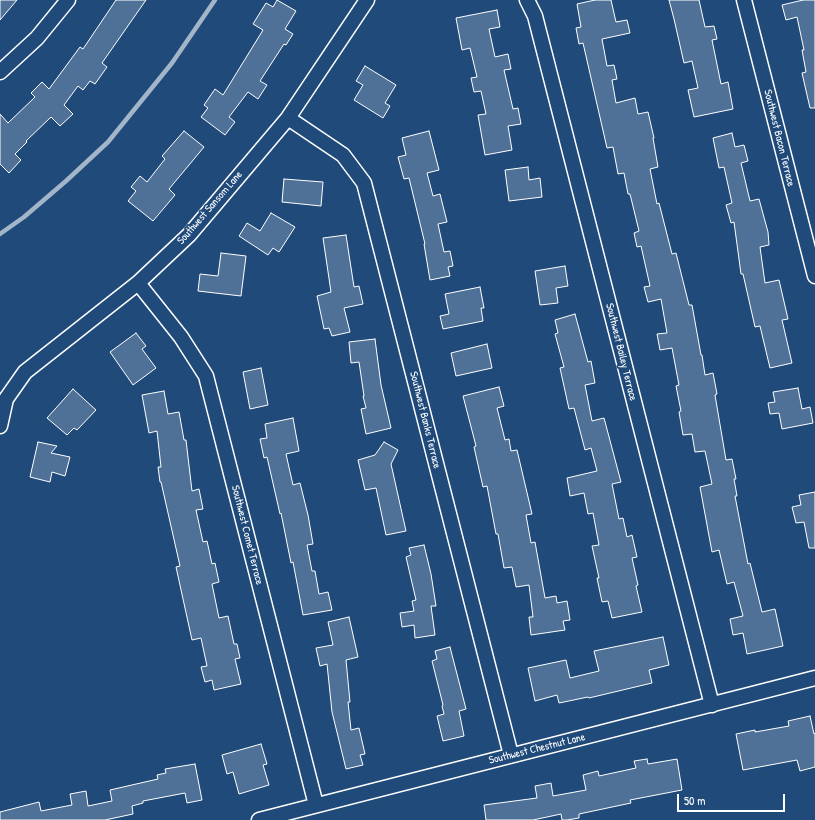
<!DOCTYPE html>
<html>
<head>
<meta charset="utf-8">
<style>
  body { margin:0 }
  #map { position:relative; width:815px; height:820px; overflow:hidden; background:#1f4a7a; font-family:"Patrick Hand",sans-serif }
  canvas { display:block }
  .scale { position:absolute; left:677px; top:794px; width:108px; height:18px; box-sizing:border-box; border:2px solid #fff; border-top:0; padding-left:5px; font-size:12px; line-height:14px; white-space:nowrap; color:#fff; -webkit-text-stroke:3px #1f4a7a; paint-order:stroke }
</style>
</head>
<body>
<div id="map">
<canvas width="815" height="820"></canvas>
<div class="scale">50 m</div>
</div>
<script>
const g = document.querySelector('canvas').getContext('2d');
g.lineJoin = 'round';
const toPath = rows => new Path2D(rows.map(r => 'M' + r).join(''));
function stroke(path, color, width, dash) { g.strokeStyle = color; g.lineWidth = width; g.lineCap = dash ? 'butt' : 'round'; g.setLineDash(dash || []); g.stroke(path); }
function paint(path, color) { g.fillStyle = color; g.fill(path, 'evenodd'); }
function label(font, color, halo, rows, align = 'center') {
  g.font = font + ' "Patrick Hand",sans-serif'; g.lineWidth = 3.5; g.setLineDash([]); g.textBaseline = 'middle'; g.strokeStyle = halo; g.fillStyle = color; for (const [text, x, y, turn = 0] of rows) {
    g.save(); g.translate(x, y); g.rotate((+turn || 0) * Math.PI / 180); g.textAlign = isNaN(turn) ? turn : align; if (halo) g.strokeText(text, 0, 0); g.fillText(text, 0, 0); g.restore();
  }
}
stroke(toPath([
  [0,234,24,217,66,181,108,142,172,63,215,0]
]), '#a3b5c8', 4.5);
const building = toPath([
  [0,0,17,0,0,20,0,0],
  [116,0,146,0,102,63,107,67,95,84,90,81,83,90,78,86,64,105,73,114,60,126,51,117,26,141,27,142,15,154,21,160,9,173,0,164,0,114,8,123,35,97,31,93,42,82,49,89,80,47,83,49,116,0],
  [277,0,296,11,285,29,293,34,286,45,284,44,260,81,267,85,258,99,248,92,229,117,235,122,225,135,201,117,208,108,204,105,215,89,223,95,263,30,253,24,266,3,273,7,277,0],
  [595,0,611,0,616,22,627,20,630,33,602,39,607,66,614,65,617,79,612,80,616,103,635,98,638,114,648,112,654,138,653,138,658,167,650,169,657,204,659,203,672,254,676,253,689,305,692,305,701,355,702,355,705,375,713,373,717,394,715,395,726,460,732,459,736,479,734,479,737,496,735,496,748,564,750,563,762,612,775,609,783,646,747,654,743,633,733,635,730,619,743,616,734,582,727,584,719,550,712,552,700,487,712,484,705,451,695,452,692,434,683,435,679,412,681,411,676,386,679,385,672,348,660,350,657,334,667,333,661,299,648,302,644,287,650,286,641,246,637,247,634,233,639,231,630,194,628,194,624,173,618,174,613,147,607,148,583,43,579,44,576,28,581,27,577,4,595,0],
  [669,0,699,0,705,27,714,26,717,39,712,40,721,84,728,82,733,109,694,117,688,90,698,88,692,61,684,63,674,19,669,0],
  [803,0,815,0,815,108,810,108,802,73,806,72,802,50,804,50,797,17,786,20,782,5,803,0],
  [497,10,500,27,489,29,495,57,508,54,511,69,504,70,513,109,518,108,521,124,508,126,512,150,485,155,478,115,486,114,481,91,474,92,471,78,477,77,470,48,462,50,456,18,497,10],
  [365,66,396,85,385,103,390,106,383,118,354,100,363,85,356,81,365,66],
  [184,131,204,147,169,189,175,195,153,221,128,201,136,191,131,187,140,176,147,182,165,159,162,156,184,131],
  [429,131,439,170,427,173,433,196,440,194,447,222,438,224,444,252,450,251,453,266,448,267,450,276,430,280,424,244,425,244,409,178,404,179,398,157,406,155,402,138,429,131],
  [732,133,735,147,744,145,748,161,741,163,750,201,759,199,768,232,769,245,760,247,765,283,779,280,788,319,782,320,792,363,770,368,760,326,755,327,743,274,741,274,734,222,731,223,726,205,732,203,724,167,719,168,713,138,732,133],
  [528,167,529,180,540,178,542,197,509,201,505,170,528,167],
  [284,179,323,182,321,206,282,202,284,179],
  [271,213,295,227,279,252,273,248,268,255,239,236,247,223,260,231,271,213],
  [346,235,354,287,359,286,363,304,344,308,350,332,332,336,329,328,324,329,317,296,331,292,323,238,346,235],
  [221,253,246,256,241,296,198,291,200,274,218,276,221,253],
  [565,266,568,286,556,288,558,303,540,305,535,271,565,266],
  [480,287,484,308,481,308,483,321,443,329,440,316,449,314,445,294,480,287],
  [575,314,588,362,591,361,595,383,585,385,592,421,604,418,621,482,612,484,619,519,623,518,627,537,632,535,637,557,632,558,638,585,636,586,642,612,612,618,608,601,602,602,597,578,599,578,592,546,599,545,593,513,588,514,584,493,570,496,567,478,597,471,591,448,585,450,574,408,569,409,560,368,564,367,555,334,558,333,555,320,575,314],
  [136,333,146,346,142,349,156,368,133,385,110,352,136,333],
  [375,339,381,385,391,428,366,434,361,409,366,408,363,396,364,396,359,362,351,363,349,342,375,339],
  [487,344,492,368,456,376,451,353,487,344],
  [261,368,268,405,250,409,243,372,261,368],
  [499,387,504,406,497,408,505,440,509,439,511,451,517,450,532,514,526,515,531,543,535,542,545,598,556,596,557,603,567,601,570,620,563,621,565,630,531,635,529,617,533,617,529,585,516,587,512,567,504,568,498,534,496,534,487,486,483,487,474,447,476,446,463,396,499,387],
  [798,388,802,409,810,407,813,423,782,429,779,413,770,414,768,403,775,402,773,392,798,388],
  [73,389,96,410,77,430,74,428,67,435,47,418,73,389],
  [164,391,168,414,179,412,184,440,186,440,192,491,199,489,203,509,196,510,203,542,207,541,212,564,215,563,219,582,212,584,219,618,228,616,234,644,237,644,240,658,235,659,241,684,214,690,212,680,205,682,201,667,207,666,201,638,192,640,176,567,180,566,161,482,160,482,158,467,161,467,157,431,149,433,142,395,164,391],
  [293,418,299,451,286,454,293,485,300,483,308,515,313,544,307,545,312,571,315,571,319,594,328,592,332,610,303,615,293,562,291,563,281,513,280,514,267,457,264,458,260,439,267,438,265,424,293,418],
  [38,442,57,446,51,453,70,457,65,476,52,472,50,482,30,477,38,442],
  [384,442,398,450,391,464,406,531,386,535,376,488,365,490,358,460,375,455,384,442],
  [815,492,815,548,809,548,804,522,796,523,792,507,801,505,799,495,815,492],
  [424,545,431,574,436,606,431,606,435,635,415,638,414,625,402,627,400,613,414,611,412,601,416,600,406,557,411,555,409,548,424,545],
  [349,617,358,657,346,660,350,702,348,702,351,730,359,728,365,754,360,755,363,765,346,769,332,712,327,664,320,666,316,648,333,645,328,622,349,617],
  [663,637,669,665,649,670,652,683,589,698,588,697,559,703,557,695,535,701,528,668,566,660,570,678,599,671,594,651,663,637],
  [450,647,466,709,459,711,464,736,443,741,437,716,444,714,442,706,443,705,432,661,437,659,435,651,450,647],
  [810,716,814,734,815,733,815,767,800,771,797,760,743,770,736,734,755,730,755,732,789,726,788,721,810,716],
  [261,744,267,764,263,765,269,785,239,794,233,772,227,774,222,755,261,744],
  [647,759,648,764,677,759,682,790,630,800,631,803,579,814,579,818,567,820,562,820,561,814,533,820,486,820,484,805,537,798,535,786,551,783,553,796,586,790,583,775,598,771,599,776,636,768,634,761,647,759],
  [195,764,202,800,187,803,185,793,143,801,143,803,132,806,133,814,105,820,0,820,0,812,39,802,41,811,72,805,70,794,86,791,88,806,112,801,110,790,158,779,157,775,166,773,165,769,195,764]
]);
paint(building, '#507197');
stroke(building, '#fff', 1);
const minor = toPath([
  [527,0,535,16,712,705],
  [744,0,815,276],
  [0,72,37,38,68,0],
  [288,118,343,155,364,183,511,755],
  [138,283,181,337,206,376,316,805],
  [0,426,6,399,25,372,138,283,189,235,288,118,367,0],
  [259,820,815,678]
]);
stroke(minor, '#fff', 17);
stroke(minor, '#1f4a7a', 14);
label('11px', '#fff', '#1f4a7a', [
  ["Southwest Bacon Terrace",779,138,76],
  ["Southwest Sansom Lane",210,208,-49],
  ["Southwest Bailey Terrace",621,352,76],
  ["Southwest Banks Terrace",425,420,76],
  ["Southwest Comet Terrace",247,535,76],
  ["Southwest Chestnut Lane",537,749,-14]
]);
</script>
</body>
</html>
